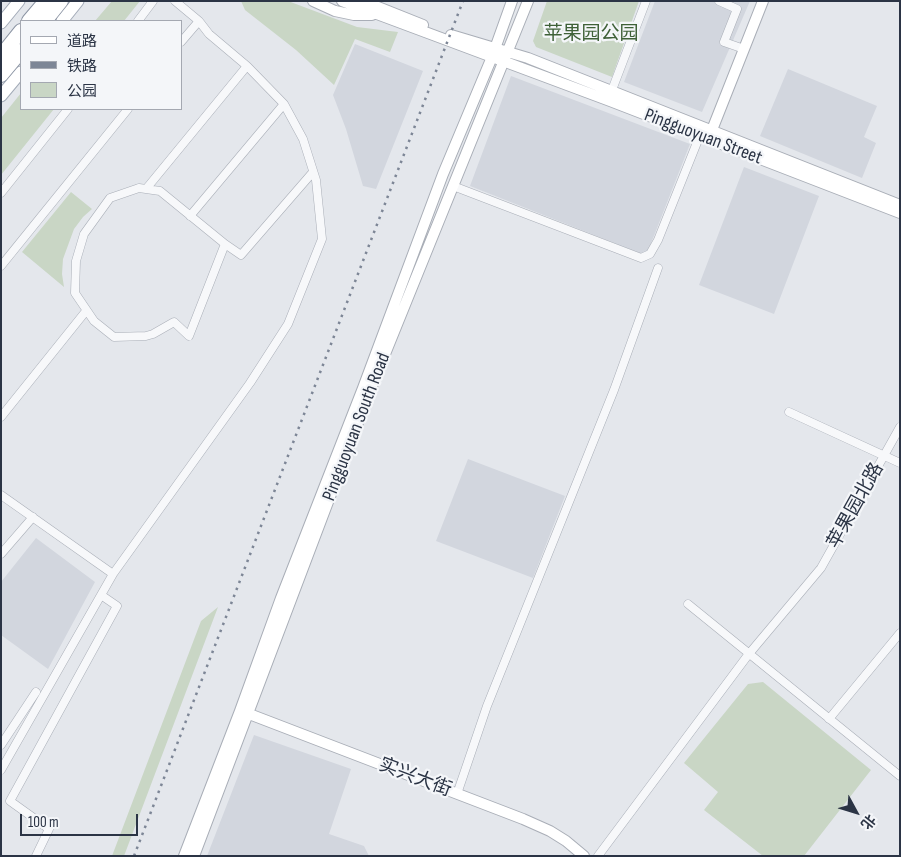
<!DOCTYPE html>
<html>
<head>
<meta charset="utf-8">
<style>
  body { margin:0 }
  #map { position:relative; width:901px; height:857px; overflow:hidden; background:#e4e7ec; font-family:"Sofia Sans Condensed","Noto Sans SC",sans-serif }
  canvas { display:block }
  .frame { position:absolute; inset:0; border:2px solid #2b3445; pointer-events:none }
  .legend { position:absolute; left:20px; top:20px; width:162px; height:90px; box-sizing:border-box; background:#f4f6f9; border:1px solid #a4a8b1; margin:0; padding:6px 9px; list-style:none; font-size:15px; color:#2b3445 }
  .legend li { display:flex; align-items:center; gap:10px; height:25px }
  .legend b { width:25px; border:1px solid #a4a8b1 }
  .north { position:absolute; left:831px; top:787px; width:50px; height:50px; -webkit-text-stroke:4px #f4f6f9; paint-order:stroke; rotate:129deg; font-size:14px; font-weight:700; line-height:20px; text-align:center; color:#2b3445 }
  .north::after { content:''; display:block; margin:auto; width:18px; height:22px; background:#2b3445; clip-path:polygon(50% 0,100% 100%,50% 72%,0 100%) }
  .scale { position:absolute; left:20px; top:814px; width:118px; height:22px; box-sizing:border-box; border:2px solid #2b3445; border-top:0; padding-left:6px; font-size:15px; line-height:18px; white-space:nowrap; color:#2b3445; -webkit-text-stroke:4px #f4f6f9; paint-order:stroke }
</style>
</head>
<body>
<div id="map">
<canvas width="901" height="857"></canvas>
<div class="frame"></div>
<ul class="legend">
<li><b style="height:6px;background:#fff"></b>道路</li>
<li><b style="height:6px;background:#7d8696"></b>铁路</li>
<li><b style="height:14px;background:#c9d6c5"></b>公园</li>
</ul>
<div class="north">北</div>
<div class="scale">100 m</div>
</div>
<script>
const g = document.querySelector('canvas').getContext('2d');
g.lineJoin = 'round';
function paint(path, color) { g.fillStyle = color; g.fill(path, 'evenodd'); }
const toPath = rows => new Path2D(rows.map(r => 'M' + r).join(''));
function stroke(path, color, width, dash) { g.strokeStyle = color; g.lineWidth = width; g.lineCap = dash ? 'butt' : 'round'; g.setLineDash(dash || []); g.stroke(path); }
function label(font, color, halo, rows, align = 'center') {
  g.font = font + ' "Sofia Sans Condensed","Noto Sans SC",sans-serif'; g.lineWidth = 4.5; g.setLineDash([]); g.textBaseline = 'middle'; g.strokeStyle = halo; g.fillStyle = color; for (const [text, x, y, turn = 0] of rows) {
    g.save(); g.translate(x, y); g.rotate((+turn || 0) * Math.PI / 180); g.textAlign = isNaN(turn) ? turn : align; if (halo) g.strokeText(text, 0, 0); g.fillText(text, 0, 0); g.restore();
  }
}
paint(toPath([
  [655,1,750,1,702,112,624,82],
  [355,44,423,71,376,189,363,186,346,129,333,95],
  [788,69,877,106,864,137,876,143,862,178,760,136],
  [511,76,690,144,648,251,642,254,470,186],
  [744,167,819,196,774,314,699,285],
  [468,459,565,496,533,578,436,541],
  [36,538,95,582,48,669,1,635,1,582],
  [254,735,351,769,329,834,364,846,369,856,207,856]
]), '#d2d6de');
paint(toPath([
  [112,1,140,1,124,21,95,21],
  [241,1,288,1,357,27,398,32,390,52,355,39,334,85,296,50,245,10],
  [547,1,639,1,612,77,536,47,533,41],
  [21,93,21,109,54,109,1,175,1,118],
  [71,192,92,209,83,217,74,229,63,259,62,274,64,287,22,252],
  [218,607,124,856,112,856,201,621],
  [763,682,871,770,804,856,763,856,704,810,718,792,684,763,748,684]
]), '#c9d6c5');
const street = toPath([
  [175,1,199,21,181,42],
  [719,1,737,9,724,42,744,49],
  [138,21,153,1],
  [612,90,646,1],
  [453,186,641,258,650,254,658,240,700,135],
  [139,188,160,191,225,244,189,336,174,322,153,334,146,336,114,337,94,321,75,293,76,261,84,234,110,198,139,188],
  [146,189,247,66],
  [1,193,68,109],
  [190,216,284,104],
  [225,244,241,255,313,172],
  [1,266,128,109],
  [789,412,900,463],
  [1,417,86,311],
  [1,495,113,574],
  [1,554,33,517],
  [688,604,900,776],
  [829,719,900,633],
  [1,745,36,692],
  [1,770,113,574,250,383,288,324,322,239,316,180,303,139,284,104,247,66,209,34,199,21],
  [457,794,487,706,614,390,658,268],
  [36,856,49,829,10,801,117,606,101,595],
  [598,856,748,655,821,568,900,427]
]);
const secondary = toPath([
  [313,1,335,11,354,15,372,15],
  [342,1,610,101,900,213],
  [363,1,423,25],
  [451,35,528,58,900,205],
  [710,135,763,1],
  [244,712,523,819,550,831,566,841,584,856],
  [184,856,240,711,281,598,363,388,443,174,492,57,512,1],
  [194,856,370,391,528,1]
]);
const primary = toPath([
  [62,21,78,1],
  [1,23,19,1],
  [1,96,21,72]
]);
const highway = toPath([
  [29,21,46,1],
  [45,21,61,1],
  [1,56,21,31],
  [1,75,21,51]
]);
stroke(street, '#a9aeb7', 9);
stroke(secondary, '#a9aeb7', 12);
stroke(primary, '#a3abb8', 13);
stroke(highway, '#8b94a3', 16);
stroke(street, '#f7f8fa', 8);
stroke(secondary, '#fff', 10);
stroke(primary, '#fff', 11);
stroke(highway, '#fff', 14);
stroke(toPath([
  [134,856,463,1]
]), '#7d8696', 2.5, [2.5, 5]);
label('19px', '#3f6138', '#f4f6f9', [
  ["苹果园公园",591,34]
]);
label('19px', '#2b3445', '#f4f6f9', [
  ["Pingguoyuan Street",703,137,21],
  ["Pingguoyuan South Road",357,427,-69],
  ["苹果园北路",856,506,-61],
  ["实兴大街",415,778,21]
]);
</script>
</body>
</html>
